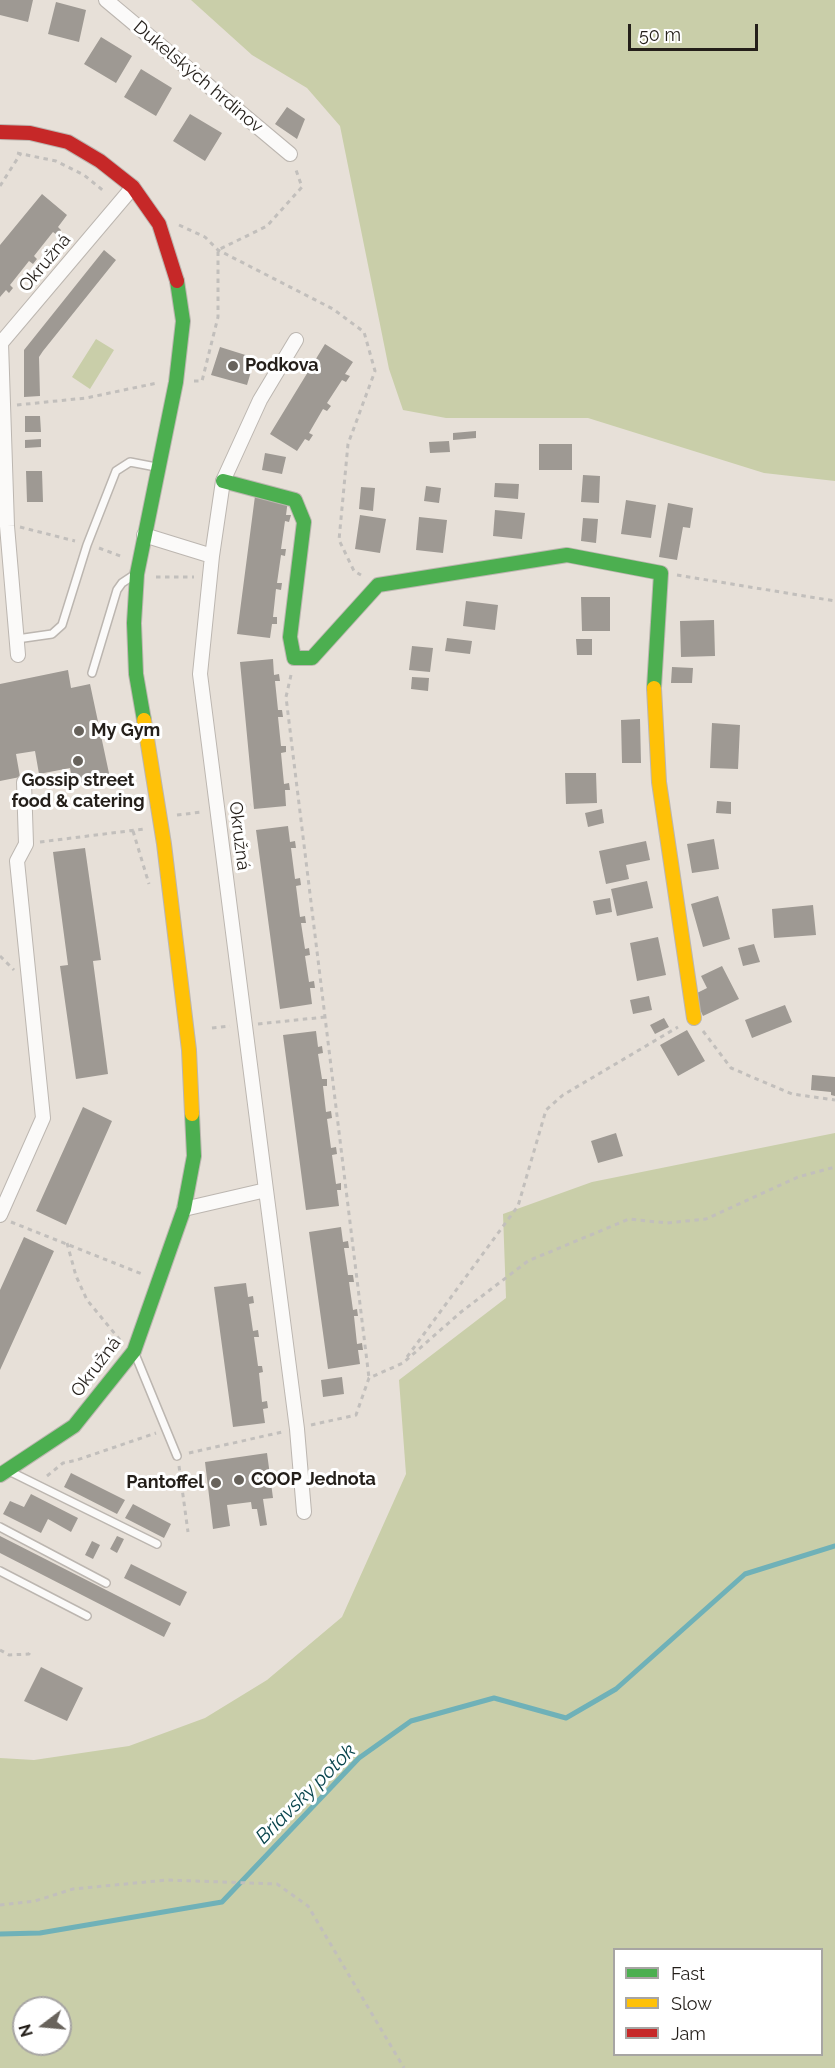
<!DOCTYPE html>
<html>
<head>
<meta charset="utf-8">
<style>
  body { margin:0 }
  #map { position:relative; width:835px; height:2068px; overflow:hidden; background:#e7e0d8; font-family:Raleway,sans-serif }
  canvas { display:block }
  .legend { position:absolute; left:613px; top:1948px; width:210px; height:108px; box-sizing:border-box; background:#fff; border:2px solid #a7a5a3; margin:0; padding:8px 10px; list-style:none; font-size:18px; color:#241f1a }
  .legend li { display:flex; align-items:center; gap:12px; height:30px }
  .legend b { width:30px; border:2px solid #a7a5a3 }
  .north { position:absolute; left:12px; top:1996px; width:60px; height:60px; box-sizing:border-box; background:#fff; border:2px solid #a7a5a3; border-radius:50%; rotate:254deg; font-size:16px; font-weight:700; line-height:24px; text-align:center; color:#241f1a }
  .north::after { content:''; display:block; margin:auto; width:21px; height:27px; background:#68635c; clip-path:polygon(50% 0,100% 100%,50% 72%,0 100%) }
  .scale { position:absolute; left:628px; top:24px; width:130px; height:27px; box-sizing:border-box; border:3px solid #241f1a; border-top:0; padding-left:8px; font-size:18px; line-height:21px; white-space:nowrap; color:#241f1a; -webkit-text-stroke:4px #fff; paint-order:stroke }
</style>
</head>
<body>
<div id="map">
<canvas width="835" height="2068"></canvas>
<ul class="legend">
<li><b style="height:8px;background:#4caf50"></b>Fast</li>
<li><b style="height:8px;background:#ffc107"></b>Slow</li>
<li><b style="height:8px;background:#c62828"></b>Jam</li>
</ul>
<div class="north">N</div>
<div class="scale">50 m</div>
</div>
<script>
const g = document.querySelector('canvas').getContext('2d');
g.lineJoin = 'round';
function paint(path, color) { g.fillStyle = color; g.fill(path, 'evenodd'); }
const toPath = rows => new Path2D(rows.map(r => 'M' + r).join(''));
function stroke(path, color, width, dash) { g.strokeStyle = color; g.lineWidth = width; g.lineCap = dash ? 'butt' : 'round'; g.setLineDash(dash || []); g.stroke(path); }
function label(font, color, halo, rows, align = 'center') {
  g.font = font + ' Raleway,sans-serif'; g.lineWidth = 6; g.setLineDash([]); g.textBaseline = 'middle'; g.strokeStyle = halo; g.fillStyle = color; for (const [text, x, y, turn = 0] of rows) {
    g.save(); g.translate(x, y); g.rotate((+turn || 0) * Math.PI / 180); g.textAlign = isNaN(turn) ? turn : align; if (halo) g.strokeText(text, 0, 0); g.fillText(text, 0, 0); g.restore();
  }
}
paint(toPath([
  [191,0,835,0,835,481,764,473,588,418,446,418,403,410,389,369,340,126,307,88,252,55],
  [96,339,114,350,90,389,72,377],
  [835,1133,835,2068,0,2068,0,1758,34,1760,129,1746,205,1718,267,1680,342,1617,406,1474,399,1380,506,1298,503,1214,592,1182],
  [614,1950,822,1950,822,2054,614,2054],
  [24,2008,60,2008,60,2044,24,2044]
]), '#c9cea9');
stroke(toPath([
  [0,1934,40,1933,222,1902,359,1758,411,1721,494,1698,566,1718,616,1689,745,1574,835,1546]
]), '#6fb1b8', 5);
paint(toPath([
  [0,0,33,0,28,22,0,15],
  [56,2,86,10,79,42,48,34],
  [101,37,132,56,116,83,84,64],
  [141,69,172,88,156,116,124,97],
  [287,107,305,119,297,139,275,124],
  [190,114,222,133,205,161,173,141],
  [42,194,67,215,58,227,61,230,57,235,53,232,34,256,37,259,33,264,29,261,10,285,13,288,9,293,6,290,0,297,0,245],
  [104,250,116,260,43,351,39,357,40,396,24,397,24,350],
  [325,344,353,362,345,374,350,376,346,382,342,380,327,403,331,406,327,411,323,409,309,433,313,435,309,441,305,439,297,451,270,434],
  [220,347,255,358,247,385,211,375],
  [25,416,40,416,41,432,25,432],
  [476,431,476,438,453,440,453,433],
  [41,439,41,447,25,448,25,440],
  [449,441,450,452,430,453,429,442],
  [539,444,572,444,572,470,539,470],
  [265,453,286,457,282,474,262,470],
  [26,471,42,471,43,502,27,502],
  [583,475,600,476,599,503,581,502],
  [495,483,519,484,518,499,494,497],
  [426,486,441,488,439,503,424,501],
  [361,487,375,488,373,511,359,509],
  [255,496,288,500,286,515,291,515,289,522,285,521,281,549,286,549,285,556,281,555,277,583,282,583,281,590,276,589,273,617,277,617,277,624,272,624,270,638,237,634],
  [626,500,656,505,651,538,621,534],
  [668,503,693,508,690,528,683,527,677,560,659,557],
  [495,510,525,513,522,539,493,536],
  [360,515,386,519,380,553,355,549],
  [419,517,447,520,443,553,416,550],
  [583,518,598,519,596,543,581,541],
  [581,597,610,597,610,631,582,631],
  [466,601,498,605,495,630,463,626],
  [714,620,715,656,681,657,680,621],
  [447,638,472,641,470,654,445,651],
  [576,639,592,639,592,655,577,655],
  [412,646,433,648,430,672,409,670],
  [273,659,274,675,279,674,280,681,275,681,278,710,282,710,283,717,278,717,281,746,286,746,286,752,281,753,284,784,289,783,290,790,285,790,286,806,254,809,240,662],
  [672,667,693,668,692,683,671,683],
  [68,670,71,688,90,684,110,778,73,785,70,768,39,774,35,751,16,754,20,777,0,781,0,684],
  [412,677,429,678,428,691,411,689],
  [640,719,641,763,622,763,621,720],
  [712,723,740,725,738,769,710,768],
  [565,773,596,773,597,803,566,804],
  [717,801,731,802,731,814,716,813],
  [602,809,604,823,588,827,585,813],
  [288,826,290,842,295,841,296,848,291,848,295,879,300,878,301,885,296,886,300,917,305,916,306,923,301,923,305,949,309,948,310,955,305,956,309,982,314,981,315,988,310,988,312,1004,280,1009,256,830],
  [714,839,719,869,692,873,687,844],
  [646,841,650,860,626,865,629,879,606,884,599,851],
  [85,848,101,960,93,961,108,1074,76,1079,60,966,68,965,53,852],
  [647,881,653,908,617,916,611,889],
  [718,896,730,939,703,947,691,904],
  [610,898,612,912,596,915,593,901],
  [813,905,816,935,774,938,772,909],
  [658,937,666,975,637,981,630,943],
  [754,944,760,962,743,966,738,948],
  [722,966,739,999,703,1016,693,995,707,988,701,976],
  [649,996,652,1010,633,1014,630,1000],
  [785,1005,792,1022,752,1038,745,1020],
  [664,1018,669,1027,655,1034,650,1025],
  [687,1030,705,1061,678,1076,660,1045],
  [316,1031,318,1047,322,1046,323,1053,318,1054,322,1079,327,1079,327,1086,323,1086,326,1112,331,1111,332,1118,327,1119,331,1148,336,1147,337,1154,332,1155,336,1184,341,1183,341,1190,337,1190,339,1206,306,1210,283,1035],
  [812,1075,835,1077,835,1096,831,1095,831,1092,811,1090],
  [83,1107,112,1121,66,1225,36,1211],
  [616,1133,623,1156,598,1163,591,1141],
  [341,1227,343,1242,348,1241,349,1248,344,1248,348,1275,353,1275,354,1282,349,1282,353,1310,357,1309,358,1316,354,1316,357,1344,362,1343,363,1350,358,1350,360,1364,328,1369,309,1232],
  [24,1237,54,1251,0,1370,0,1290],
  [246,1283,248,1297,253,1296,254,1303,249,1304,253,1331,258,1330,259,1337,254,1337,258,1366,262,1366,263,1372,259,1373,262,1402,267,1401,268,1408,263,1409,265,1423,233,1427,214,1287],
  [342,1377,344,1394,323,1397,321,1380],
  [267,1453,273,1498,263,1499,267,1525,260,1526,257,1509,252,1509,251,1502,227,1505,230,1526,213,1529,205,1462],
  [71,1473,125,1500,117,1514,64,1487],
  [31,1494,78,1518,71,1532,48,1519,41,1533,3,1514,10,1501,24,1507],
  [133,1504,171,1524,164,1538,125,1518],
  [0,1536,171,1623,164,1637,0,1553],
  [117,1536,124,1539,117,1553,110,1549],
  [92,1541,100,1545,93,1559,85,1555],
  [131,1564,187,1592,180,1606,124,1578],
  [41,1667,83,1688,67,1721,24,1701]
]), '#9e9993');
const lane = toPath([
  [17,639,52,634,62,625,87,545,116,471,130,462,156,467],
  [92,673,117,590,122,583,134,575],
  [135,1354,177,1456],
  [9,1471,157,1544],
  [0,1527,106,1583],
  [0,1571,87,1616]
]);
const street = toPath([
  [106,0,290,154],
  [144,535,212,556,200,674,266,1190],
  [212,556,223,481,260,400,296,340],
  [18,655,7,526,1,343,133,187],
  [184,1209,266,1190,297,1429,304,1512],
  [0,1215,43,1118,17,861,26,844,24,782]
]);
const fast = toPath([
  [223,481,295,500,304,522,290,637,294,658,312,658,378,585,567,555,661,573,654,688],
  [144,720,136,674,134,623,137,574,176,382,183,321,177,281],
  [0,1475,74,1426,134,1351,184,1209,194,1156,192,1114]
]);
const slow = toPath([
  [654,688,659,782,694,1018],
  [144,720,164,844,189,1050,192,1114]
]);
const jam = toPath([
  [0,132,30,133,68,142,100,161,133,187,159,224,177,281]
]);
stroke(lane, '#bcb6b0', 10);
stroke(street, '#bcb6b0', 16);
stroke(fast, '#bcb6b0', 16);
stroke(slow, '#bcb6b0', 16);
stroke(jam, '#bcb6b0', 16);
stroke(toPath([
  [17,153,56,161,84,175,105,192],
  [0,186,21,153],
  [179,225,205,237,218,250,333,309,364,332,375,371,348,444,339,540,354,571,361,575],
  [194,381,202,381,218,317,218,250,267,226,302,187,295,167],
  [17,405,86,398,157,383],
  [20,527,75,541],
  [99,548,123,557],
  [677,575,835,601],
  [156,577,194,577],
  [291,675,286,697,369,1378],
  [233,808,251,805],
  [177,815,202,812],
  [133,831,149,884],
  [40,842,144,829],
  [0,956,14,970],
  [258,1024,325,1017],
  [212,1028,230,1026],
  [703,1031,731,1068,792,1094,835,1100],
  [11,1222,142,1274],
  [67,1243,76,1276,87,1300,120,1340],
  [407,1357,518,1206,546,1110,563,1095,678,1027],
  [311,1425,356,1415,369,1378,403,1363,461,1312,528,1261,629,1219,667,1223,706,1219,798,1177,835,1167],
  [189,1453,282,1432],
  [179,1466,188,1532],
  [47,1476,63,1463,77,1460,156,1433],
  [0,1650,9,1655,29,1654,31,1649],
  [0,1905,35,1901,73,1889,167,1880,277,1884,308,1906,404,2068]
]), '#c2bfbc', 3, [4.5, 4.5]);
stroke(lane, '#fbfaf9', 7);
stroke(street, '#fbfaf9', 14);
stroke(fast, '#4caf50', 14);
stroke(slow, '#ffc107', 14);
stroke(jam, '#c62828', 14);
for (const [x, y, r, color] of [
  [233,366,6,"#68635c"],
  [79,731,6,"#68635c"],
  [78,761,6,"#68635c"],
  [239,1480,6,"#68635c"],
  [216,1483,6,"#68635c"]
]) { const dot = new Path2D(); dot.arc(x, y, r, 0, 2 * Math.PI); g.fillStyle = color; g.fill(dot); stroke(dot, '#fff', 2); }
label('18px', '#241f1a', '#fff', [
  ["Dukelských hrdinov",198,77,40],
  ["Okružná",45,263,-50],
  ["Okružná",239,836,83],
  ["Okružná",96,1367,-53]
]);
label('bold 18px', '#241f1a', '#fff', [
  ["Podkova",245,366],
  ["My Gym",91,731],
  ["Gossip street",78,781,"center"],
  ["food & catering",78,802,"center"],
  ["COOP Jednota",251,1480],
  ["Pantoffel",204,1483,"right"]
], 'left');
label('italic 20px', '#08444c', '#fff', [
  ["Briavsky potok",306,1794,-45]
]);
</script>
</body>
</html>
